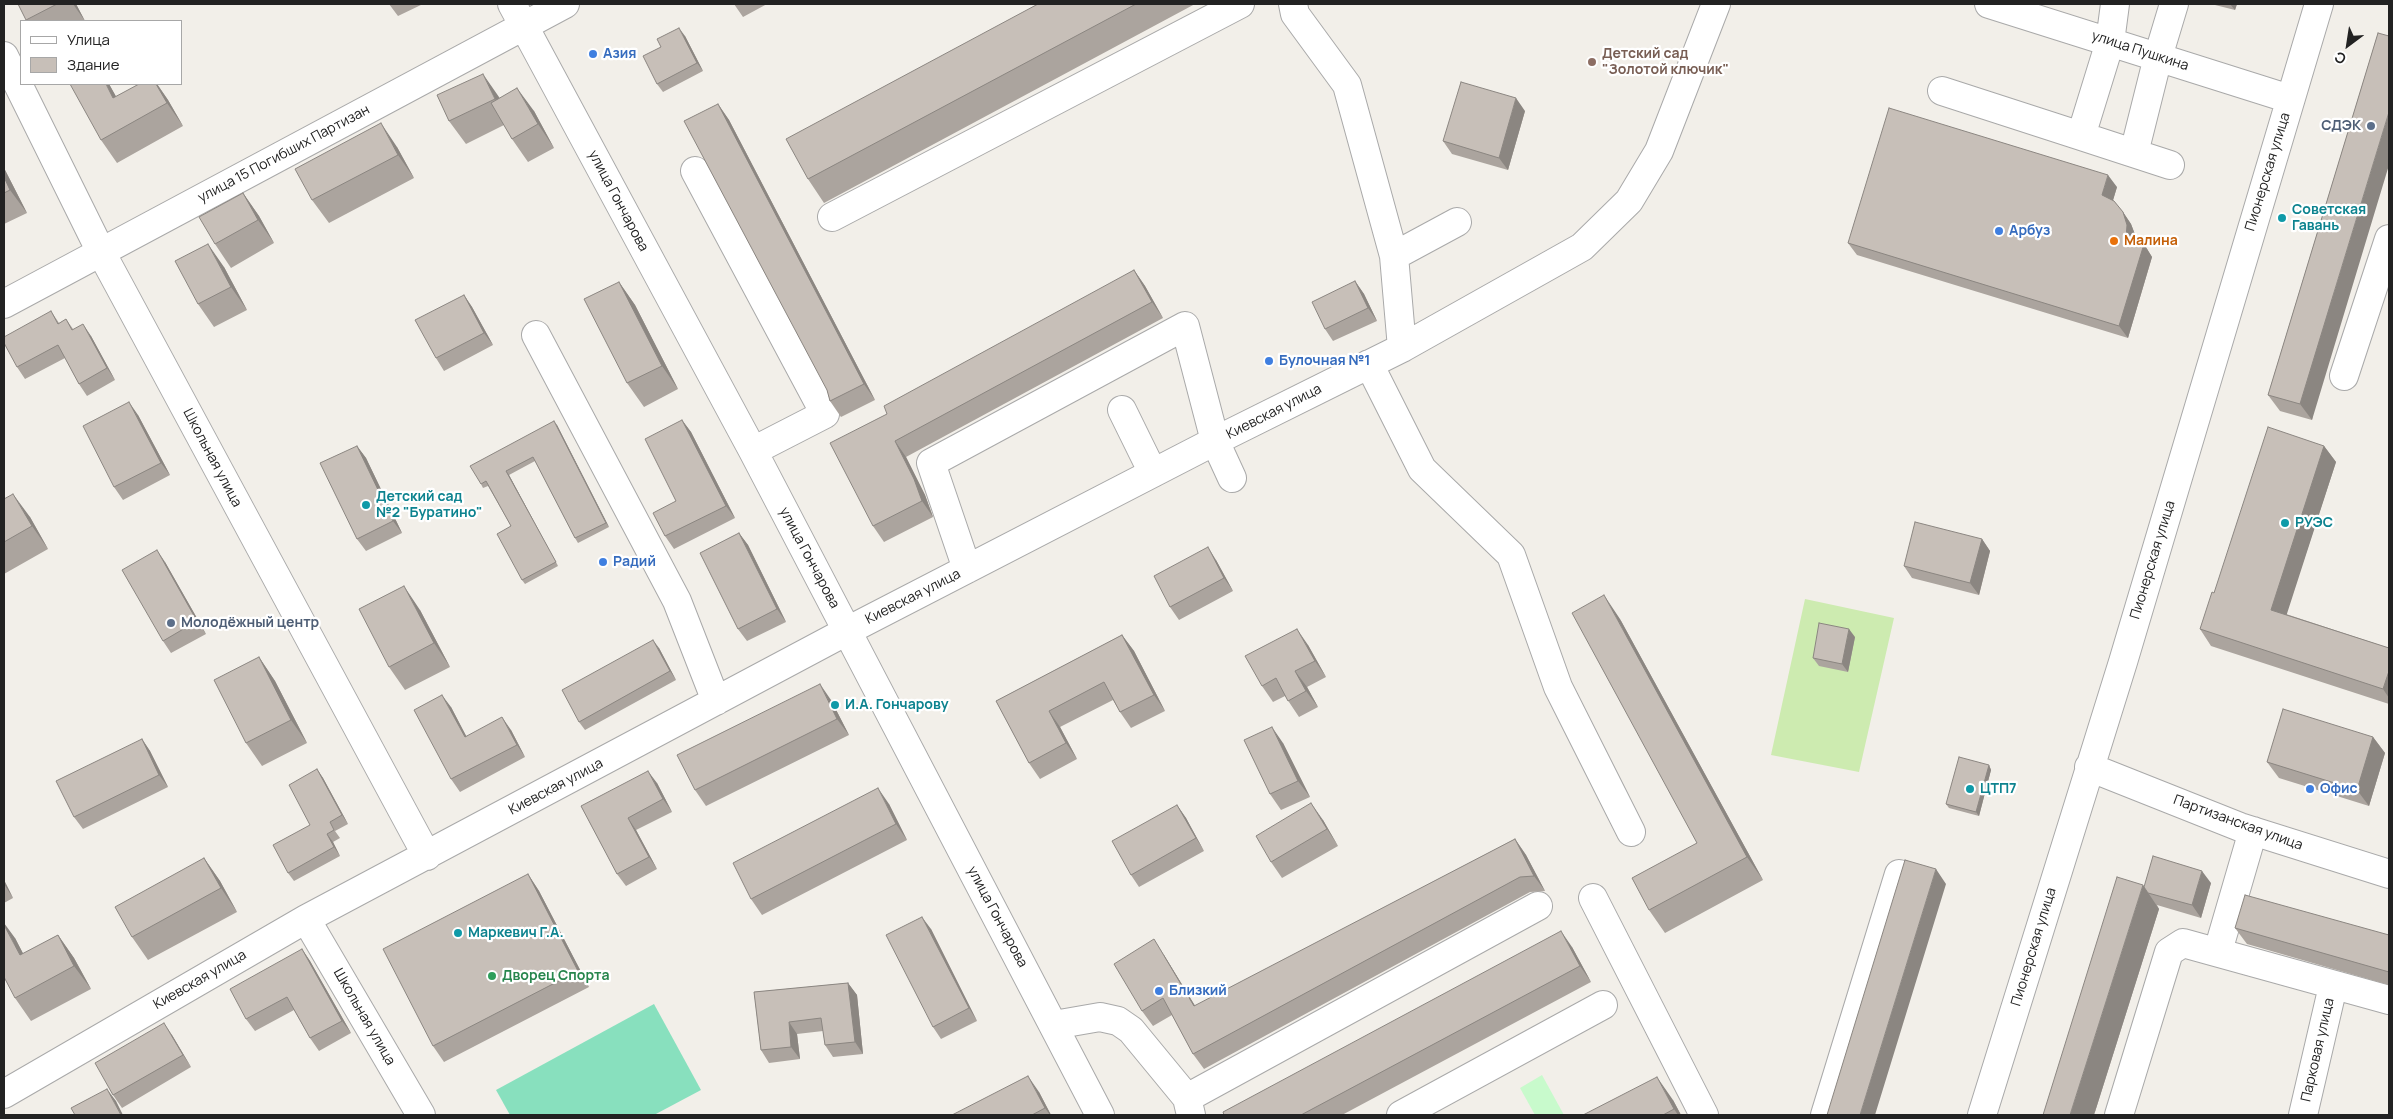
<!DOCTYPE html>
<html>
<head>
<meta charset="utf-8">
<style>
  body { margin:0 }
  #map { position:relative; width:2393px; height:1119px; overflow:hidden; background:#f2efe9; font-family:Manrope,sans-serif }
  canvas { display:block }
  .frame { position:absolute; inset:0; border:5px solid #222; pointer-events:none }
  .legend { position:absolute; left:20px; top:20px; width:162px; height:65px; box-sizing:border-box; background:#fff; border:1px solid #a7a7a7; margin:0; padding:6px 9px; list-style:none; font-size:15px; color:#222 }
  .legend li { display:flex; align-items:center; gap:10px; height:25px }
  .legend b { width:25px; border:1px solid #a7a7a7 }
  .north { position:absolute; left:2323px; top:20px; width:50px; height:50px; -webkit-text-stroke:4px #fff; paint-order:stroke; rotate:211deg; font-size:14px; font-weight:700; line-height:20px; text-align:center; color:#222 }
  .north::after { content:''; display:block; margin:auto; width:18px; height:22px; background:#222; clip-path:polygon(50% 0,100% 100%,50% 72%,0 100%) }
</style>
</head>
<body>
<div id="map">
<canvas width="2393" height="1119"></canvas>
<div class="frame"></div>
<ul class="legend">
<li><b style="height:6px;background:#fff"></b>Улица</li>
<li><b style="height:14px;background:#c7bfb8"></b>Здание</li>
</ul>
<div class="north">С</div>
</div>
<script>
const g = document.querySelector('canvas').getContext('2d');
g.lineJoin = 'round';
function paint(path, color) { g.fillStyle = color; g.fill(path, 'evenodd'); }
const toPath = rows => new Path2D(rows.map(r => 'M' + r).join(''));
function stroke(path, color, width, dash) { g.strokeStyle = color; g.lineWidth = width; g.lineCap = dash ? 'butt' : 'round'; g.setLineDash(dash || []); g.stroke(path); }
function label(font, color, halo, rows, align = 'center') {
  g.font = font + ' Manrope,sans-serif'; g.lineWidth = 4.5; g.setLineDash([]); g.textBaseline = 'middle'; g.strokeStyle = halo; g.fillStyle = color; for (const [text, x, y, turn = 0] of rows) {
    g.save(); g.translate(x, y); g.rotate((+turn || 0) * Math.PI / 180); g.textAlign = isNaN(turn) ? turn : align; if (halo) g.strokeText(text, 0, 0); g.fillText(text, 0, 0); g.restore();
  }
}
paint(toPath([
  [1805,599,1894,618,1859,772,1771,755]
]), '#cdebb0');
paint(toPath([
  [1542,1075,1564,1115,1535,1115,1520,1088]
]), '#c8facc');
paint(toPath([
  [654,1004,701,1090,654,1115,510,1115,496,1090]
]), '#88e0be');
const minor = toPath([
  [512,4,753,451,1100,1115],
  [1293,4,1295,14,1347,85,1394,256,1402,348],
  [1989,4,2290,99],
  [2115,4,2110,42,2081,136,2170,165],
  [4,56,101,252,427,856],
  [1942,91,2081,136],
  [2134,153,2158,57,2174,4],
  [695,171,825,414,753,451],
  [832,217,1240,4],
  [1394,256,1457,222],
  [4,304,565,4],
  [536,335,677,601,716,701],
  [1369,364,1422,469,1511,555,1558,687,1631,832],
  [2344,376,2389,239],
  [1122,410,1153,473],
  [967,569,931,463,1185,326,1215,441,1232,478],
  [2089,767,2240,827,2389,874],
  [1593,898,1704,1115],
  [306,919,421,1115],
  [2218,951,2253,831],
  [1054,1025,1100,1017,1118,1021,1131,1030,1187,1098,1191,1115],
  [4,1094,306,919,847,631,1215,441,1402,348,1582,247,1629,201,1659,151,1716,4],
  [1187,1098,1538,906],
  [1401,1115,1603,1005],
  [1825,1115,1899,874],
  [1982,1115,2123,662,2319,4],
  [2119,1115,2169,952,2183,943,2389,1000],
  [2303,1115,2333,986]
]);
stroke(minor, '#a9a9a9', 30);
stroke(minor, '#fff', 28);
paint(toPath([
  [18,4,76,4,85,21,27,21],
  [389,4,423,4,398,16],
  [734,4,767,4,743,17],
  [1038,4,1195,4,824,203,808,179],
  [2211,4,2237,4,2235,10],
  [2378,33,2312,420,2280,411,2268,395],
  [685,36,703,71,663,92,657,84],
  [109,84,116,97,139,84,157,84,168,100,183,126,117,163,101,140],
  [437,95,500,98,534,111,554,148,528,162,512,139,504,125,466,144,449,121],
  [718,104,729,120,875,400,841,417,830,401,827,390],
  [1525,111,1508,170,1452,154,1443,141],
  [397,147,414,178,329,223,312,200],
  [4,168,27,213,4,224],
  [2117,187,2113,200,2123,212,2131,224,2136,237,2135,242,2144,244,2152,257,2128,338,1857,255,1848,243],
  [243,193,259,216,274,243,231,268,215,244],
  [224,267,247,310,214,327,198,304],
  [1134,270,1145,286,1163,318,906,457,925,495,933,517,884,542,873,526,887,414],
  [1355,281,1364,294,1377,321,1333,341,1325,329],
  [619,282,635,305,678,389,644,407,627,383],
  [464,295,472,307,493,345,444,371,436,358],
  [51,311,59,323,66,319,73,329,91,336,115,380,87,396,79,384,65,358,25,379,17,367],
  [138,415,170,475,123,500,114,487],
  [682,420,691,432,735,518,674,549,665,536,676,501],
  [557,425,609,527,578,543,575,538,535,461,509,475,558,566,525,584,522,580,511,526,488,486,483,488,481,484],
  [357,446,366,458,402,533,366,551,357,539],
  [2324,446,2336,462,2286,614,2389,648,2389,704,2211,646,2200,629,2214,593],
  [4,499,30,517,48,549,4,574],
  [739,533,748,545,786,622,747,641,738,629],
  [1982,539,1990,551,1979,595,1912,578,1904,566],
  [1216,560,1233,591,1179,620,1170,607],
  [165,562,206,634,171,653,163,641],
  [420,610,450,667,405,690,389,667],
  [1620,619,1763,880,1665,933,1649,910,1697,843],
  [1122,635,1134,651,1165,711,1131,728,1120,712,1113,700,1060,727,1077,759,1040,779,1029,763,996,701],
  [1855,637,1848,672,1819,666,1813,658],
  [1308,645,1326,677,1307,687,1318,707,1299,717,1285,696,1273,702,1262,686],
  [659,648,676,680,585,730,579,722],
  [259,657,275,681,307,743,262,766,246,743],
  [831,700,849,735,706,806,695,790],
  [451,707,466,736,511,730,525,757,460,792,451,779],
  [2373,737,2385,753,2369,806,2279,778,2267,762],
  [142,739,150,751,168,787,83,829,74,817],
  [1283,743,1310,797,1281,810,1270,794],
  [1989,765,1991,770,1979,816,1949,808,1946,804],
  [317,769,323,778,348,824,335,831,340,838,333,842,340,856,294,881,288,873,310,825],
  [657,783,672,812,636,830,657,869,626,886,617,874,581,806],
  [889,804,907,840,762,915,751,899],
  [1177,805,1186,818,1204,851,1139,887,1131,875],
  [1323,820,1338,846,1282,878,1271,862],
  [1515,839,1526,855,1545,891,1530,892,1204,1069,1193,1054,1172,1015,1153,1026,1142,1011,1164,955,1195,1006],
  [204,858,220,881,237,912,148,960,132,937],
  [528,874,539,891,589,987,444,1062,433,1046],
  [4,880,13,898,4,903],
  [2211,883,2201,918,2157,905,2159,909,2094,1115,2143,885,2144,887],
  [2235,928,2389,935,2389,985,2247,944],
  [931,929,977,1021,941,1039,933,1027],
  [58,935,74,958,91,989,31,1021,15,998,15,938,23,954],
  [1572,947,1591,982,1342,1115,1224,1115],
  [302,949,310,961,351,1033,319,1051,310,1038,294,1010,255,1031,246,1019],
  [848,983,857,995,863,1054,833,1057,825,1045,823,1031,797,1034,800,1059,769,1063,761,1050,754,992],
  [172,1035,191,1067,122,1108,113,1095],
  [1039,1092,1051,1115,952,1115],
  [1673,1100,1681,1115,1583,1115]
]), '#aba49e');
paint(toPath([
  [73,4,76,4,85,21],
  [2230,4,2237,4,2235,10],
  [679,28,685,36,703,71,697,63],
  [483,74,499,97,511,122,495,99],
  [106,84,109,84,130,121,113,98],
  [156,84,157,84,168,100,183,126,167,103],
  [517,88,534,111,554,148,538,124],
  [1516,98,1525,111,1508,170,1499,158],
  [718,104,729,120,875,400,864,384],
  [2389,112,2389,165,2312,420,2300,404],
  [381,123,397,147,414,178,398,155],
  [4,168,27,213,10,190,4,177],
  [2108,175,2117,187,2111,207,2102,195],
  [243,193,259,216,274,243,258,220],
  [2123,212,2131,224,2136,237,2134,251,2126,239],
  [208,244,224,267,247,310,231,287],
  [2144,244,2152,257,2128,338,2119,326],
  [1134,270,1145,286,1163,318,1152,302],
  [1355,281,1364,294,1377,321,1368,308],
  [619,282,635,305,678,389,662,366],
  [464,295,472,307,493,345,484,333],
  [83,324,91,336,115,380,107,368],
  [129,402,138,415,170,475,161,463],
  [682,420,691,432,735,518,726,506],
  [554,421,557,425,609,527,606,523],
  [895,441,906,457,925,495,933,517,922,501],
  [357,446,366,458,402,533,393,521],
  [2324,446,2336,462,2283,626,2271,610],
  [506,471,509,475,558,566,556,562],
  [13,494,30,517,48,549,32,526],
  [739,533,748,545,786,622,777,609],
  [1982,539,1990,551,1979,595,1970,583],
  [1208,547,1216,560,1233,591,1224,578],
  [157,550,165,562,206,634,197,621],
  [404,586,420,610,450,667,434,643],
  [1604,595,1620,619,1763,880,1747,857],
  [1297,629,1308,645,1326,677,1315,661],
  [1849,629,1855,637,1848,672,1842,664],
  [1122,635,1134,651,1165,711,1154,695],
  [653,640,659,648,676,680,670,671],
  [259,657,275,681,307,743,291,720],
  [1295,671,1307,687,1318,707,1306,691],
  [2389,671,2389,698,2383,689],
  [820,684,831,700,849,735,837,719],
  [442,695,451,707,473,749,465,737],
  [1049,711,1060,727,1077,759,1066,743],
  [502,717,511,730,525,757,517,745],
  [1272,727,1283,743,1310,797,1298,781],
  [2373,737,2385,753,2369,806,2357,790],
  [142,739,150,751,168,787,159,775],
  [1989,765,1991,770,1979,816,1976,812],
  [317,769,323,778,348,824,342,815],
  [648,771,657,783,672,812,663,799],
  [878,788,889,804,907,840,896,824],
  [1311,803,1323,820,1338,846,1327,829],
  [1177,805,1186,818,1204,851,1196,838],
  [628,818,636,830,657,869,649,857],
  [327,834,333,842,340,856,334,847],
  [1515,839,1526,855,1545,891,1534,876],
  [204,858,220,881,237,912,221,888],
  [1936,869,1946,884,1875,1115,1860,1115],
  [2202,871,2211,883,2201,918,2192,905],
  [528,874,539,891,589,987,578,971],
  [4,880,13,898,4,884],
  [2143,885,2159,909,2094,1115,2070,1115],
  [922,917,931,929,977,1021,969,1008],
  [4,923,15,938,36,978,20,955,4,925],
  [1561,931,1572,947,1591,982,1580,966],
  [58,935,74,958,91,989,74,966],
  [1154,939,1164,955,1205,1022,1194,1006],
  [302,949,310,961,351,1033,342,1021],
  [848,983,857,995,863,1054,855,1042],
  [789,1022,797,1034,800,1059,791,1047],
  [164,1023,172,1035,191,1067,183,1055],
  [1028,1076,1039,1092,1051,1115,1050,1115,1045,1108],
  [1657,1077,1673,1100,1681,1115,1678,1115,1674,1109],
  [107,1089,116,1101,123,1115,121,1115]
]), '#8b8681');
const building = toPath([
  [18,4,57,4,26,20,18,4],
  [1038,4,1136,4,808,179,786,139,1038,4],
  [679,28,697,63,657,84,643,56,661,47,657,39,679,28],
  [2378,33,2389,36,2389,112,2300,404,2268,395,2378,33],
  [483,74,495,99,449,121,437,95,483,74],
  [1461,82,1516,98,1499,158,1443,141,1461,82],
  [70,84,106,84,113,98,139,84,156,84,167,103,101,140,70,84],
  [517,88,538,124,512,139,491,103,517,88],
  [718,104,864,384,830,401,827,390,684,121,718,104],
  [1889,108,2108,175,2102,195,2114,201,2123,212,2127,225,2126,239,2144,244,2119,326,1848,243,1889,108],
  [381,123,398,155,312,200,295,169,381,123],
  [4,177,10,190,4,193,4,177],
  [243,193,258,220,215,244,199,217,243,193],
  [208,244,231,287,198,304,175,261,208,244],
  [1134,270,1152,302,895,441,914,479,922,501,873,526,830,443,887,414,884,406,1134,270],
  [1355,281,1368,308,1325,329,1312,302,1355,281],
  [619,282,662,366,627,383,584,299,619,282],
  [464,295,484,333,436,358,415,320,464,295],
  [51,311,58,324,66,319,72,330,83,324,107,368,79,384,58,345,17,367,4,343,4,337,51,311],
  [129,402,161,463,114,487,83,426,129,402],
  [682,420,726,506,665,536,653,513,676,501,645,439,682,420],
  [554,421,606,523,575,538,533,457,506,471,556,562,522,580,497,534,511,526,486,481,481,484,470,466,554,421],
  [2268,427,2324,446,2271,610,2389,648,2389,671,2383,689,2200,629,2212,592,2214,593,2268,427],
  [357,446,393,521,357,539,320,463,357,446],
  [13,494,32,526,4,542,4,499,13,494],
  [1915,522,1982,539,1970,583,1904,566,1915,522],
  [739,533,777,609,738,629,700,553,739,533],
  [1208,547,1224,578,1170,607,1154,576,1208,547],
  [157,550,197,621,163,641,122,570,157,550],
  [404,586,434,643,389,667,359,609,404,586],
  [1604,595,1747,857,1649,910,1632,878,1697,843,1572,613,1604,595],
  [1819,623,1849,629,1842,664,1813,658,1819,623],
  [1297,629,1315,661,1295,671,1306,691,1288,701,1276,678,1262,686,1245,656,1297,629],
  [1122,635,1154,695,1120,712,1104,682,1049,711,1066,743,1029,763,996,701,1122,635],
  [653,640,670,671,579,722,562,690,653,640],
  [259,657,291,720,246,743,214,680,259,657],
  [820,684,837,719,695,790,677,755,820,684],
  [442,695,465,737,502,717,517,745,451,779,414,710,442,695],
  [2283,709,2373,737,2357,790,2267,762,2283,709],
  [1272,727,1298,781,1270,794,1244,740,1272,727],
  [142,739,159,775,74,817,56,781,142,739],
  [1959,757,1989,765,1976,812,1946,804,1959,757],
  [317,769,342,815,330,822,334,830,327,834,334,847,288,873,273,845,310,825,289,785,317,769],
  [648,771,663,799,628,818,649,857,617,874,581,806,648,771],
  [878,788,896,824,751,899,733,863,878,788],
  [1311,803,1327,829,1271,862,1256,836,1311,803],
  [1177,805,1196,838,1131,875,1112,841,1177,805],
  [1515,839,1534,876,1520,877,1193,1054,1163,998,1142,1011,1114,964,1154,939,1194,1006,1515,839],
  [2153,856,2202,871,2192,905,2148,893,2144,887,2153,856],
  [204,858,221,888,132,937,115,907,204,858],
  [1905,860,1936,869,1860,1115,1827,1115,1905,860],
  [528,874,578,971,433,1046,383,949,528,874],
  [2117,877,2143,885,2070,1115,2043,1115,2117,877],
  [2245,895,2389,935,2389,972,2235,928,2245,895],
  [922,917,969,1008,933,1027,886,935,922,917],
  [4,925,20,955,58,935,74,966,15,998,4,977,4,925],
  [1561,931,1580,966,1301,1115,1224,1115,1223,1112,1561,931],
  [302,949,342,1021,310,1038,287,997,246,1019,230,989,302,949],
  [848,983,855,1042,825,1045,821,1018,789,1022,791,1047,761,1050,754,992,848,983],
  [164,1023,183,1055,113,1095,95,1063,164,1023],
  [1028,1076,1045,1108,1032,1115,952,1115,1028,1076],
  [1657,1077,1674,1109,1663,1115,1583,1115,1657,1077],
  [107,1089,121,1115,75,1115,71,1108,107,1089]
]);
paint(building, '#c7bfb8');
stroke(building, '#8b8681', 1);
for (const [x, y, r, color] of [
  [593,54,5,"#3f7fe0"],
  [1592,62,5,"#8d6e63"],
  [2371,126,5,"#5c6f8a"],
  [2282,218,5,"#0f9aa8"],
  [1999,231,5,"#3f7fe0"],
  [2114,241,5,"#e8710a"],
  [1269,361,5,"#3f7fe0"],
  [366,505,5,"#0f9aa8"],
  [2285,523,5,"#0f9aa8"],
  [603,562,5,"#3f7fe0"],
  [171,623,5,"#5c6f8a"],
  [835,705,5,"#0f9aa8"],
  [1970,789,5,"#0f9aa8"],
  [2310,789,5,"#3f7fe0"],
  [458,933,5,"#0f9aa8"],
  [492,976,5,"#2e9e5b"],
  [1159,991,5,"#3f7fe0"]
]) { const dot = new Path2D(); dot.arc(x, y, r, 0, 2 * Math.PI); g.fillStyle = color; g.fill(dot); stroke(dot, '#fff', 2); }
label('14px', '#222', '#fff', [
  ["улица Пушкина",2140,51,18],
  ["улица 15 Погибших Партизан",284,154,-28],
  ["Пионерская улица",2268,172,-73],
  ["улица Гончарова",618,201,62],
  ["Киевская улица",1274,412,-27],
  ["Школьная улица",212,458,62],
  ["улица Гончарова",809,558,62],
  ["Пионерская улица",2153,560,-73],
  ["Киевская улица",913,597,-27],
  ["Киевская улица",556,787,-28],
  ["Партизанская улица",2238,823,20],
  ["улица Гончарова",997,917,62],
  ["Пионерская улица",2034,947,-73],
  ["Киевская улица",200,980,-30],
  ["Школьная улица",364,1017,60],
  ["Парковая улица",2318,1050,-77]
]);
label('bold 14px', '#366cbe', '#fff', [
  ["Азия",603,54],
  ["Арбуз",2009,231],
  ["Булочная №1",1279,361],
  ["Радий",613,562],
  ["Офис",2320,789],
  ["Близкий",1169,991]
], 'left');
label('bold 14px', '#785e54', '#fff', [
  ["Детский сад",1602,54],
  ["\"Золотой ключик\"",1602,70]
], 'left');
label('bold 14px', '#4e5e75', '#fff', [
  ["СДЭК",2361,126],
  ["Молодёжный центр",181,623,"left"]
], 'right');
label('bold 14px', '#0d838f', '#fff', [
  ["Советская",2292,210],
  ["Гавань",2292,226],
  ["Детский сад",376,497],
  ["№2 \"Буратино\"",376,513],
  ["РУЭС",2295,523],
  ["И.А. Гончарову",845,705],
  ["ЦТП7",1980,789],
  ["Маркевич Г.А.",468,933]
], 'left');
label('bold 14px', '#c56008', '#fff', [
  ["Малина",2124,241]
], 'left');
label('bold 14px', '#27864d', '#fff', [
  ["Дворец Спорта",502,976]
], 'left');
</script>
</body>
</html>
